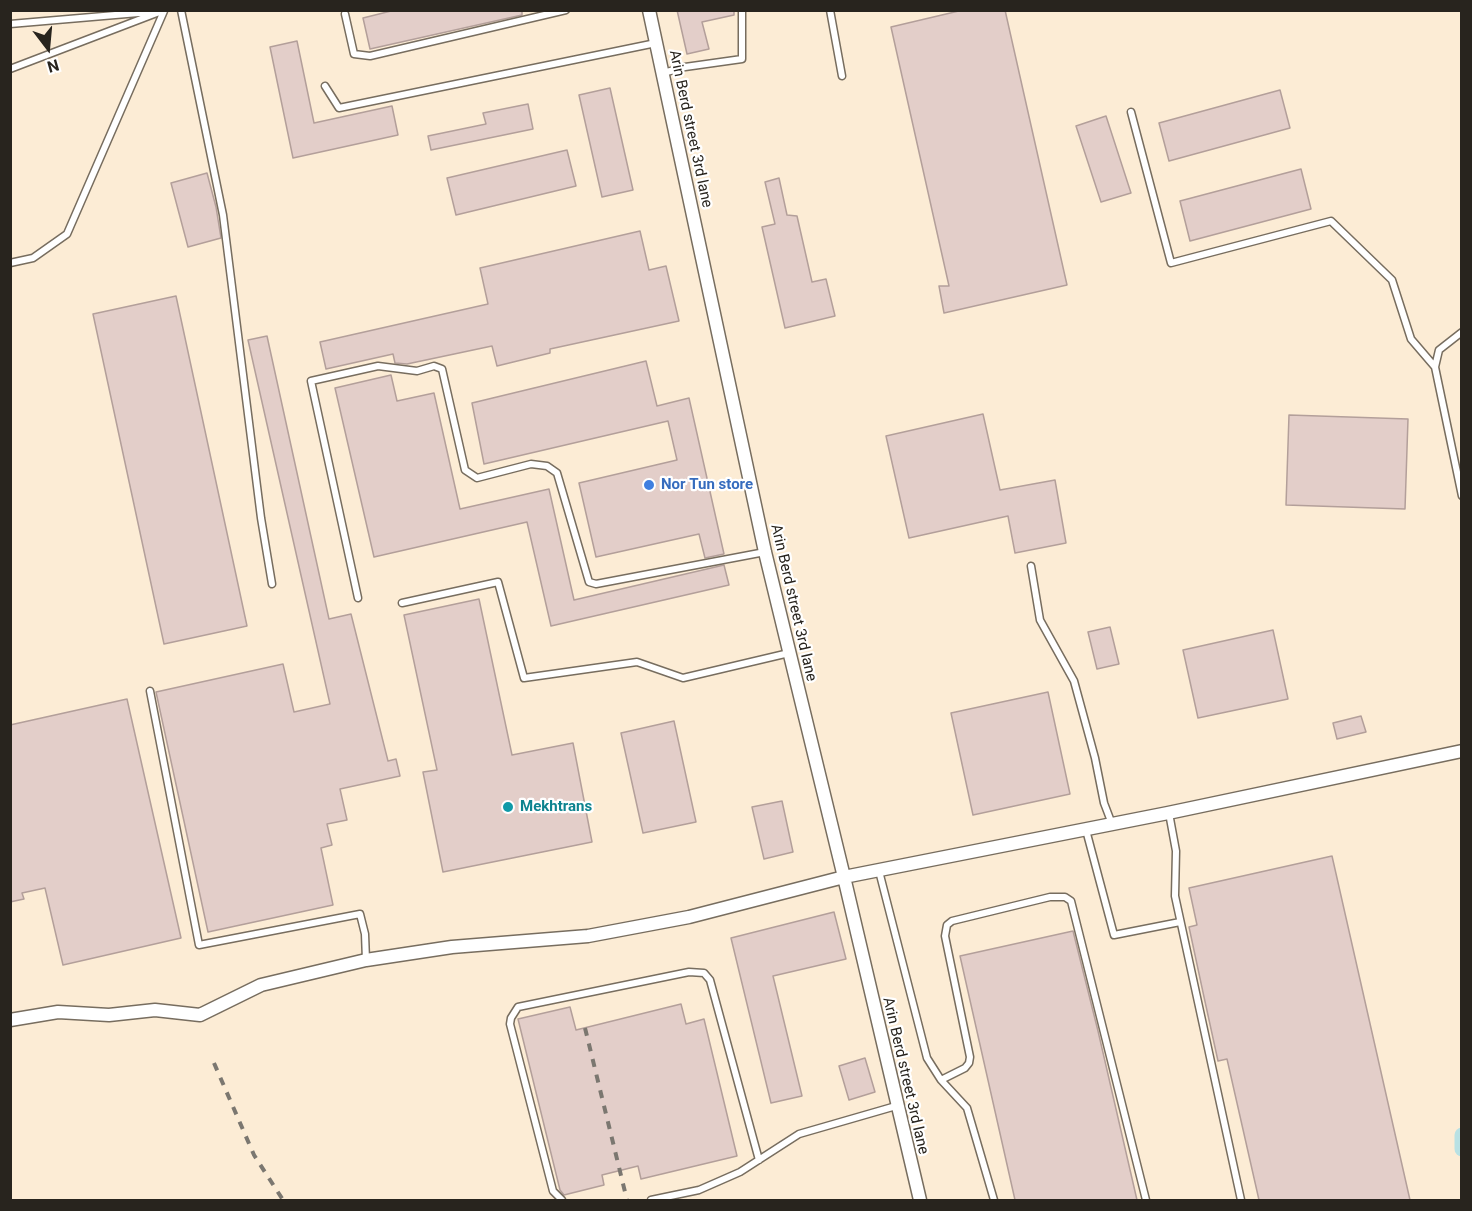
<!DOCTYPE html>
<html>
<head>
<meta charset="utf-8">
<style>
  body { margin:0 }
  #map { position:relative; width:1472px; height:1211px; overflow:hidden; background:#fdf9f2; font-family:Roboto,sans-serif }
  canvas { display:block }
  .frame { position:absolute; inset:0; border:12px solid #28241e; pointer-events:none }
  .north { position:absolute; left:18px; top:18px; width:60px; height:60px; -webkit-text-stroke:4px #fff; paint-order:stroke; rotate:164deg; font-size:16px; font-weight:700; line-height:24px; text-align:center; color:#28241e }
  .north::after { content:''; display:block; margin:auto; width:21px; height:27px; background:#28241e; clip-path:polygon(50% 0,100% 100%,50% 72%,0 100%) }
</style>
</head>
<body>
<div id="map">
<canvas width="1472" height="1211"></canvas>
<div class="frame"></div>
<div class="north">N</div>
</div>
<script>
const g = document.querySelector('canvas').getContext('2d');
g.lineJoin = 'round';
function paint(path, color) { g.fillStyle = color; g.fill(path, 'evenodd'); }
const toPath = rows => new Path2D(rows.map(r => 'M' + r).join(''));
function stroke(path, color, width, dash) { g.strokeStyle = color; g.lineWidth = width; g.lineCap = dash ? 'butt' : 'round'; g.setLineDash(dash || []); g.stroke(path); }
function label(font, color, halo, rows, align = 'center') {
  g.font = font + ' Roboto,sans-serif'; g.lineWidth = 4.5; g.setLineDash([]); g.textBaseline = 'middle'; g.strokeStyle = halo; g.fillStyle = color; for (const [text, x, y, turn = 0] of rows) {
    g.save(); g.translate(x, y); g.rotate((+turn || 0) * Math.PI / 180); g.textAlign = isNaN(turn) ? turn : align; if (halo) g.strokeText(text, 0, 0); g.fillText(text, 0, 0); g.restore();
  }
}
paint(toPath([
  [10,11,1461,11,1461,1200,11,1200]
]), '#fcecd5');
stroke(toPath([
  [1462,1135,1462,1149]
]), '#b8e1e4', 15);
const building = toPath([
  [395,10,522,10,522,15,370,49,363,18,395,10],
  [677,10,734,10,734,15,702,22,709,49,687,54,677,10],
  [963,10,1005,10,1067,285,944,313,939,286,949,286,891,27,963,10],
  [297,41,314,123,392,106,398,135,293,158,270,47,297,41],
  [610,88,633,190,602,197,579,95,610,88],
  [1280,90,1290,128,1169,161,1159,123,1280,90],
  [528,104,533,129,431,150,428,136,486,124,483,113,528,104],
  [1106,116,1131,193,1101,202,1076,126,1106,116],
  [567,150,576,186,456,215,447,178,567,150],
  [1301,169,1311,209,1190,241,1180,201,1301,169],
  [207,173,216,207,221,238,188,247,171,183,207,173],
  [779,178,787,215,797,216,812,282,826,279,835,316,785,328,762,227,775,224,765,182,779,178],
  [640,231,649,270,666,266,679,321,550,349,550,353,497,366,492,346,407,364,395,363,393,354,326,369,320,342,488,304,480,268,640,231],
  [176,296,247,626,164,644,93,314,176,296],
  [267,336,329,619,351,614,388,761,396,759,400,776,340,789,347,820,327,824,332,845,321,848,333,905,208,932,156,692,283,664,294,712,330,704,248,340,267,336],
  [646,361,657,406,689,398,724,554,705,558,699,534,596,557,579,483,677,460,668,421,484,464,472,403,646,361],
  [391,375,397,401,434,393,460,509,549,489,574,600,724,565,729,585,551,626,527,522,374,557,335,388,391,375],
  [983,414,1000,490,1055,480,1066,543,1015,553,1008,516,909,538,886,436,983,414],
  [1289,415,1408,419,1405,509,1286,505,1289,415],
  [479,599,512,755,573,743,592,842,443,872,423,772,437,770,404,615,479,599],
  [1110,627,1119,664,1097,669,1088,632,1110,627],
  [1273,630,1288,699,1198,718,1183,650,1273,630],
  [1048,692,1070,794,973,815,951,713,1048,692],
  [127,699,181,938,63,965,45,888,22,893,24,899,10,902,10,725,127,699],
  [1361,716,1366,732,1337,739,1333,723,1361,716],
  [674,721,696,822,643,833,621,733,674,721],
  [782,801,793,852,764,859,752,807,782,801],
  [1332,856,1410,1200,1259,1200,1227,1059,1218,1061,1204,997,1189,927,1197,925,1189,888,1332,856],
  [834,912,846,959,773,976,802,1096,771,1103,731,938,834,912],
  [1073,931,1098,1031,1137,1200,1015,1200,960,956,1073,931],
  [681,1004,686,1024,704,1019,737,1156,641,1179,638,1166,602,1175,604,1185,564,1195,560,1190,518,1019,570,1007,576,1030,681,1004],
  [865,1058,875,1092,849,1100,839,1066,865,1058]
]);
paint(building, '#e3cec9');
stroke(building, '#b39f9a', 1.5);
const lane = toPath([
  [181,10,223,215,261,518,272,584],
  [830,10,842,76],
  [345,14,354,54,370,56,566,10],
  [10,24,162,11,10,69],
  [663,73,685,67,742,59,742,10],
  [325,86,339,108,656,43],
  [1131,112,1171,263,1331,221,1392,280,1411,339,1435,367],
  [10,263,33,258,67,234,164,11],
  [1462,332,1439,350,1435,367,1462,496],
  [1031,566,1040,620,1074,681,1095,758,1104,803,1112,824],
  [358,598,311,381,378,366,417,371,434,366,442,369,465,470,477,478,531,464,547,466,557,473,589,582,596,584,765,552],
  [402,603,498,582,524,678,637,662,683,678,789,653],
  [150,691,199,945,360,914,365,934,366,960],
  [1169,813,1176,851,1175,896,1241,1200],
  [1086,830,1114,935,1180,922],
  [879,871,927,1058,941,1080,967,1108,994,1200],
  [941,1080,965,1068,969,1063,970,1057,945,936,947,925,952,921,1050,897,1065,897,1071,901,1146,1200],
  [562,1200,553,1191,510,1024,511,1018,518,1007,689,972,704,973,710,980,759,1160],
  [651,1200,699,1190,740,1172,799,1134,896,1106]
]);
const street = toPath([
  [649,10,765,552,844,877,920,1200],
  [10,1020,58,1012,109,1015,155,1010,200,1015,261,985,366,960,452,947,588,936,689,917,844,877,1168,813,1462,751]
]);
stroke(lane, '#776d5f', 9);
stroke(street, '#776d5f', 15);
stroke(lane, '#fff', 6);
stroke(street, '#fff', 12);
stroke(toPath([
  [585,1028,627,1200],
  [214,1063,254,1155,283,1200]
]), '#7b7770', 4, [8, 8]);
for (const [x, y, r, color] of [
  [649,485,6,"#3f7fe0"],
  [508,807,6,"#0f9aa8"]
]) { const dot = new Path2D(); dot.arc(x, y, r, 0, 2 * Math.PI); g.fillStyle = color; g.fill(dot); stroke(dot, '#fff', 2); }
label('15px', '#28241e', '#fff', [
  ["Arin Berd street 3rd lane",690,129,78],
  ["Arin Berd street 3rd lane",793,603,77],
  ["Arin Berd street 3rd lane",905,1076,77]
]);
label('bold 15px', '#366cbe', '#fff', [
  ["Nor Tun store",661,485]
], 'left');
label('bold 15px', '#0d838f', '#fff', [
  ["Mekhtrans",520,807]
], 'left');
</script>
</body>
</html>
